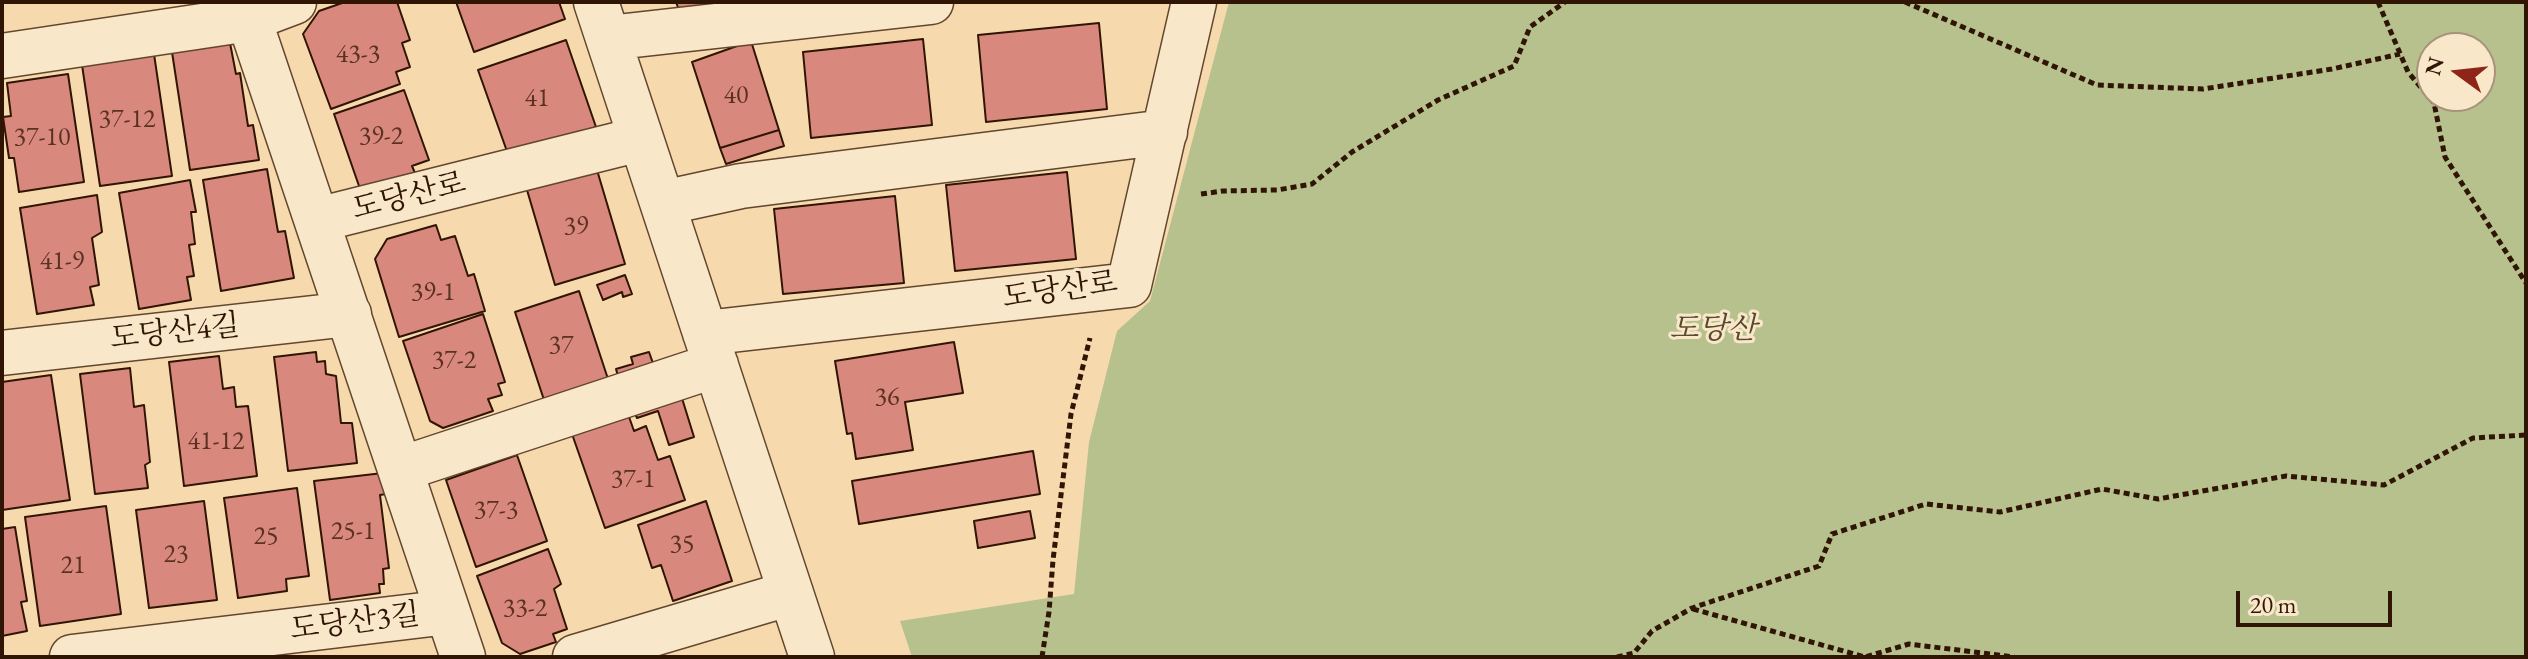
<!DOCTYPE html>
<html>
<head>
<meta charset="utf-8">
<style>
  body { margin:0 }
  #map { position:relative; width:2528px; height:659px; overflow:hidden; background:#f6daad; font-family:"EB Garamond",serif }
  canvas { display:block }
  .frame { position:absolute; inset:0; border:4px solid #311504; pointer-events:none }
  .north { position:absolute; left:2416px; top:32px; width:80px; height:80px; box-sizing:border-box; background:#f9e7ca; border:2px solid #a9937b; border-radius:50%; rotate:285deg; font-size:22px; font-weight:700; line-height:32px; text-align:center; color:#311504 }
  .north::after { content:''; display:block; margin:auto; width:28px; height:36px; background:#8f2418; clip-path:polygon(50% 0,100% 100%,50% 72%,0 100%) }
  .scale { position:absolute; left:2236px; top:591px; width:156px; height:36px; box-sizing:border-box; border:4px solid #311504; border-top:0; padding-left:10px; font-size:24px; line-height:28px; white-space:nowrap; color:#311504; -webkit-text-stroke:6px #f9e7ca; paint-order:stroke }
</style>
</head>
<body>
<div id="map">
<canvas width="2528" height="659"></canvas>
<div class="frame"></div>
<div class="north">N</div>
<div class="scale">20 m</div>
</div>
<script>
const g = document.querySelector('canvas').getContext('2d');
g.lineJoin = 'round';
function paint(path, color) { g.fillStyle = color; g.fill(path, 'evenodd'); }
const toPath = rows => new Path2D(rows.map(r => 'M' + r).join(''));
function stroke(path, color, width, dash) { g.strokeStyle = color; g.lineWidth = width; g.lineCap = dash ? 'butt' : 'round'; g.setLineDash(dash || []); g.stroke(path); }
function label(font, color, halo, rows, align = 'center') {
  g.font = font + ' "EB Garamond","Noto Serif KR",serif'; g.lineWidth = 6; g.setLineDash([]); g.textBaseline = 'middle'; g.strokeStyle = halo; g.fillStyle = color; for (const [text, x, y, turn = 0] of rows) {
    g.save(); g.translate(x, y); g.rotate((+turn || 0) * Math.PI / 180); g.textAlign = isNaN(turn) ? turn : align; if (halo) g.strokeText(text, 0, 0); g.fillText(text, 0, 0); g.restore();
  }
}
paint(toPath([
  [1229,2,2526,2,2526,657,912,657,900,621,1074,594,1089,442,1117,331,1150,301],
  [2432,48,2480,48,2480,96,2432,96]
]), '#b6c18e');
const building = toPath([
  [345,2,397,2,410,40,402,43,410,67,396,72,400,84,331,109,303,34,319,11,345,2],
  [456,2,559,2,565,19,474,52,456,2],
  [676,2,711,2,680,13,676,2],
  [1099,23,1107,109,986,122,978,35,1099,23],
  [923,39,932,125,811,138,803,52,923,39],
  [566,40,596,127,509,157,478,70,566,40],
  [751,41,779,130,720,148,692,62,751,41],
  [230,43,236,74,240,73,248,126,253,125,259,160,190,170,172,52,230,43],
  [154,54,172,176,100,186,82,65,154,54],
  [68,74,84,182,19,192,14,158,9,158,3,117,11,116,7,83,68,74],
  [404,90,429,160,412,166,418,180,377,194,359,186,334,114,404,90],
  [779,130,784,146,726,164,720,148,779,130],
  [267,169,278,232,285,231,294,278,221,291,203,180,267,169],
  [597,170,625,264,555,285,527,190,597,170],
  [1067,172,1076,259,955,271,946,185,1067,172],
  [190,180,196,212,191,212,195,244,189,245,194,276,187,277,191,300,139,309,119,193,190,180],
  [97,195,102,232,92,238,99,285,90,287,94,305,37,314,20,208,97,195],
  [895,196,904,283,783,294,774,209,895,196],
  [436,225,441,240,455,236,468,276,474,274,485,311,399,337,375,259,387,239,436,225],
  [625,275,632,294,623,297,622,292,603,300,597,285,625,275],
  [579,291,608,379,544,400,515,312,579,291],
  [483,314,505,382,498,384,502,395,488,399,493,411,443,428,430,421,403,341,483,314],
  [954,342,963,393,905,402,913,450,856,459,852,433,847,434,835,361,954,342],
  [316,352,317,362,325,361,326,374,336,376,341,423,352,423,357,463,288,471,274,357,316,352],
  [649,352,654,366,618,376,616,369,633,364,631,357,649,352],
  [219,356,223,389,234,387,236,407,248,406,257,476,184,486,169,362,219,356],
  [130,368,134,407,144,405,150,462,145,465,148,488,95,494,80,374,130,368],
  [51,375,70,500,2,510,2,382,51,375],
  [681,395,694,437,669,445,658,411,637,418,634,411,681,395],
  [628,414,634,431,646,426,658,460,670,456,685,500,605,528,572,434,628,414],
  [1033,451,1040,494,859,524,852,481,1033,451],
  [517,455,547,541,476,567,446,480,517,455],
  [383,473,386,494,380,495,389,568,383,569,384,584,379,584,380,593,330,600,314,481,383,473],
  [297,488,309,576,286,579,287,591,238,598,224,498,297,488],
  [204,501,217,600,149,608,136,510,204,501],
  [706,501,732,581,673,601,661,565,652,568,638,525,706,501],
  [106,506,121,614,40,626,25,517,106,506],
  [1030,511,1035,538,978,548,974,521,1030,511],
  [15,527,27,601,21,602,27,631,2,636,2,529,15,527],
  [548,549,561,584,554,589,567,629,553,634,556,642,520,654,502,643,477,576,548,549]
]);
paint(building, '#d8887d');
stroke(building, '#311504', 2);
const minor = toPath([
  [596,2,812,657],
  [249,19,463,657],
  [608,38,931,2],
  [2,56,249,19,294,2],
  [663,203,741,186,1165,132],
  [317,220,640,139],
  [705,333,1129,285,1194,2],
  [2,353,349,314],
  [401,469,716,365],
  [72,657,448,612],
  [575,657,791,593]
]);
stroke(minor, '#62462e', 47);
stroke(toPath([
  [1905,2,2097,85,2203,89,2332,69,2400,54],
  [2378,2,2408,72,2434,103,2445,157,2526,283],
  [1201,194,1223,191,1277,190,1312,184,1352,152,1438,100,1514,66,1530,27,1565,2],
  [1693,609,1865,657,1909,644,2014,657],
  [1042,657,1049,612,1053,560,1071,414,1090,338],
  [1617,657,1634,653,1652,631,1692,608,1819,566,1832,534,1926,504,2000,512,2102,489,2158,499,2286,476,2384,485,2473,438,2526,435]
]), '#311504', 5, [6, 4]);
stroke(minor, '#f9e7ca', 44);
label('26px', '#5b3222', null, [
  ["43-3",358,55],
  ["40",736,96],
  ["41",537,99],
  ["37-12",127,120],
  ["39-2",381,137],
  ["37-10",42,138],
  ["39",576,227],
  ["41-9",62,262],
  ["39-1",433,293],
  ["37",561,346],
  ["37-2",454,361],
  ["36",887,398],
  ["41-12",216,442],
  ["37-1",633,480],
  ["37-3",496,511],
  ["25-1",353,532],
  ["25",266,537],
  ["35",682,545],
  ["23",176,555],
  ["21",73,566],
  ["33-2",525,609]
]);
label('30px', '#311504', '#f9e7ca', [
  ["도당산로",409,197,-14],
  ["도당산로",1060,291,-8],
  ["도당산4길",175,333,-6],
  ["도당산3길",355,623,-7]
]);
label('italic 30px', '#59492d', '#f9e7ca', [
  ["도당산",1713,330]
]);
</script>
</body>
</html>
